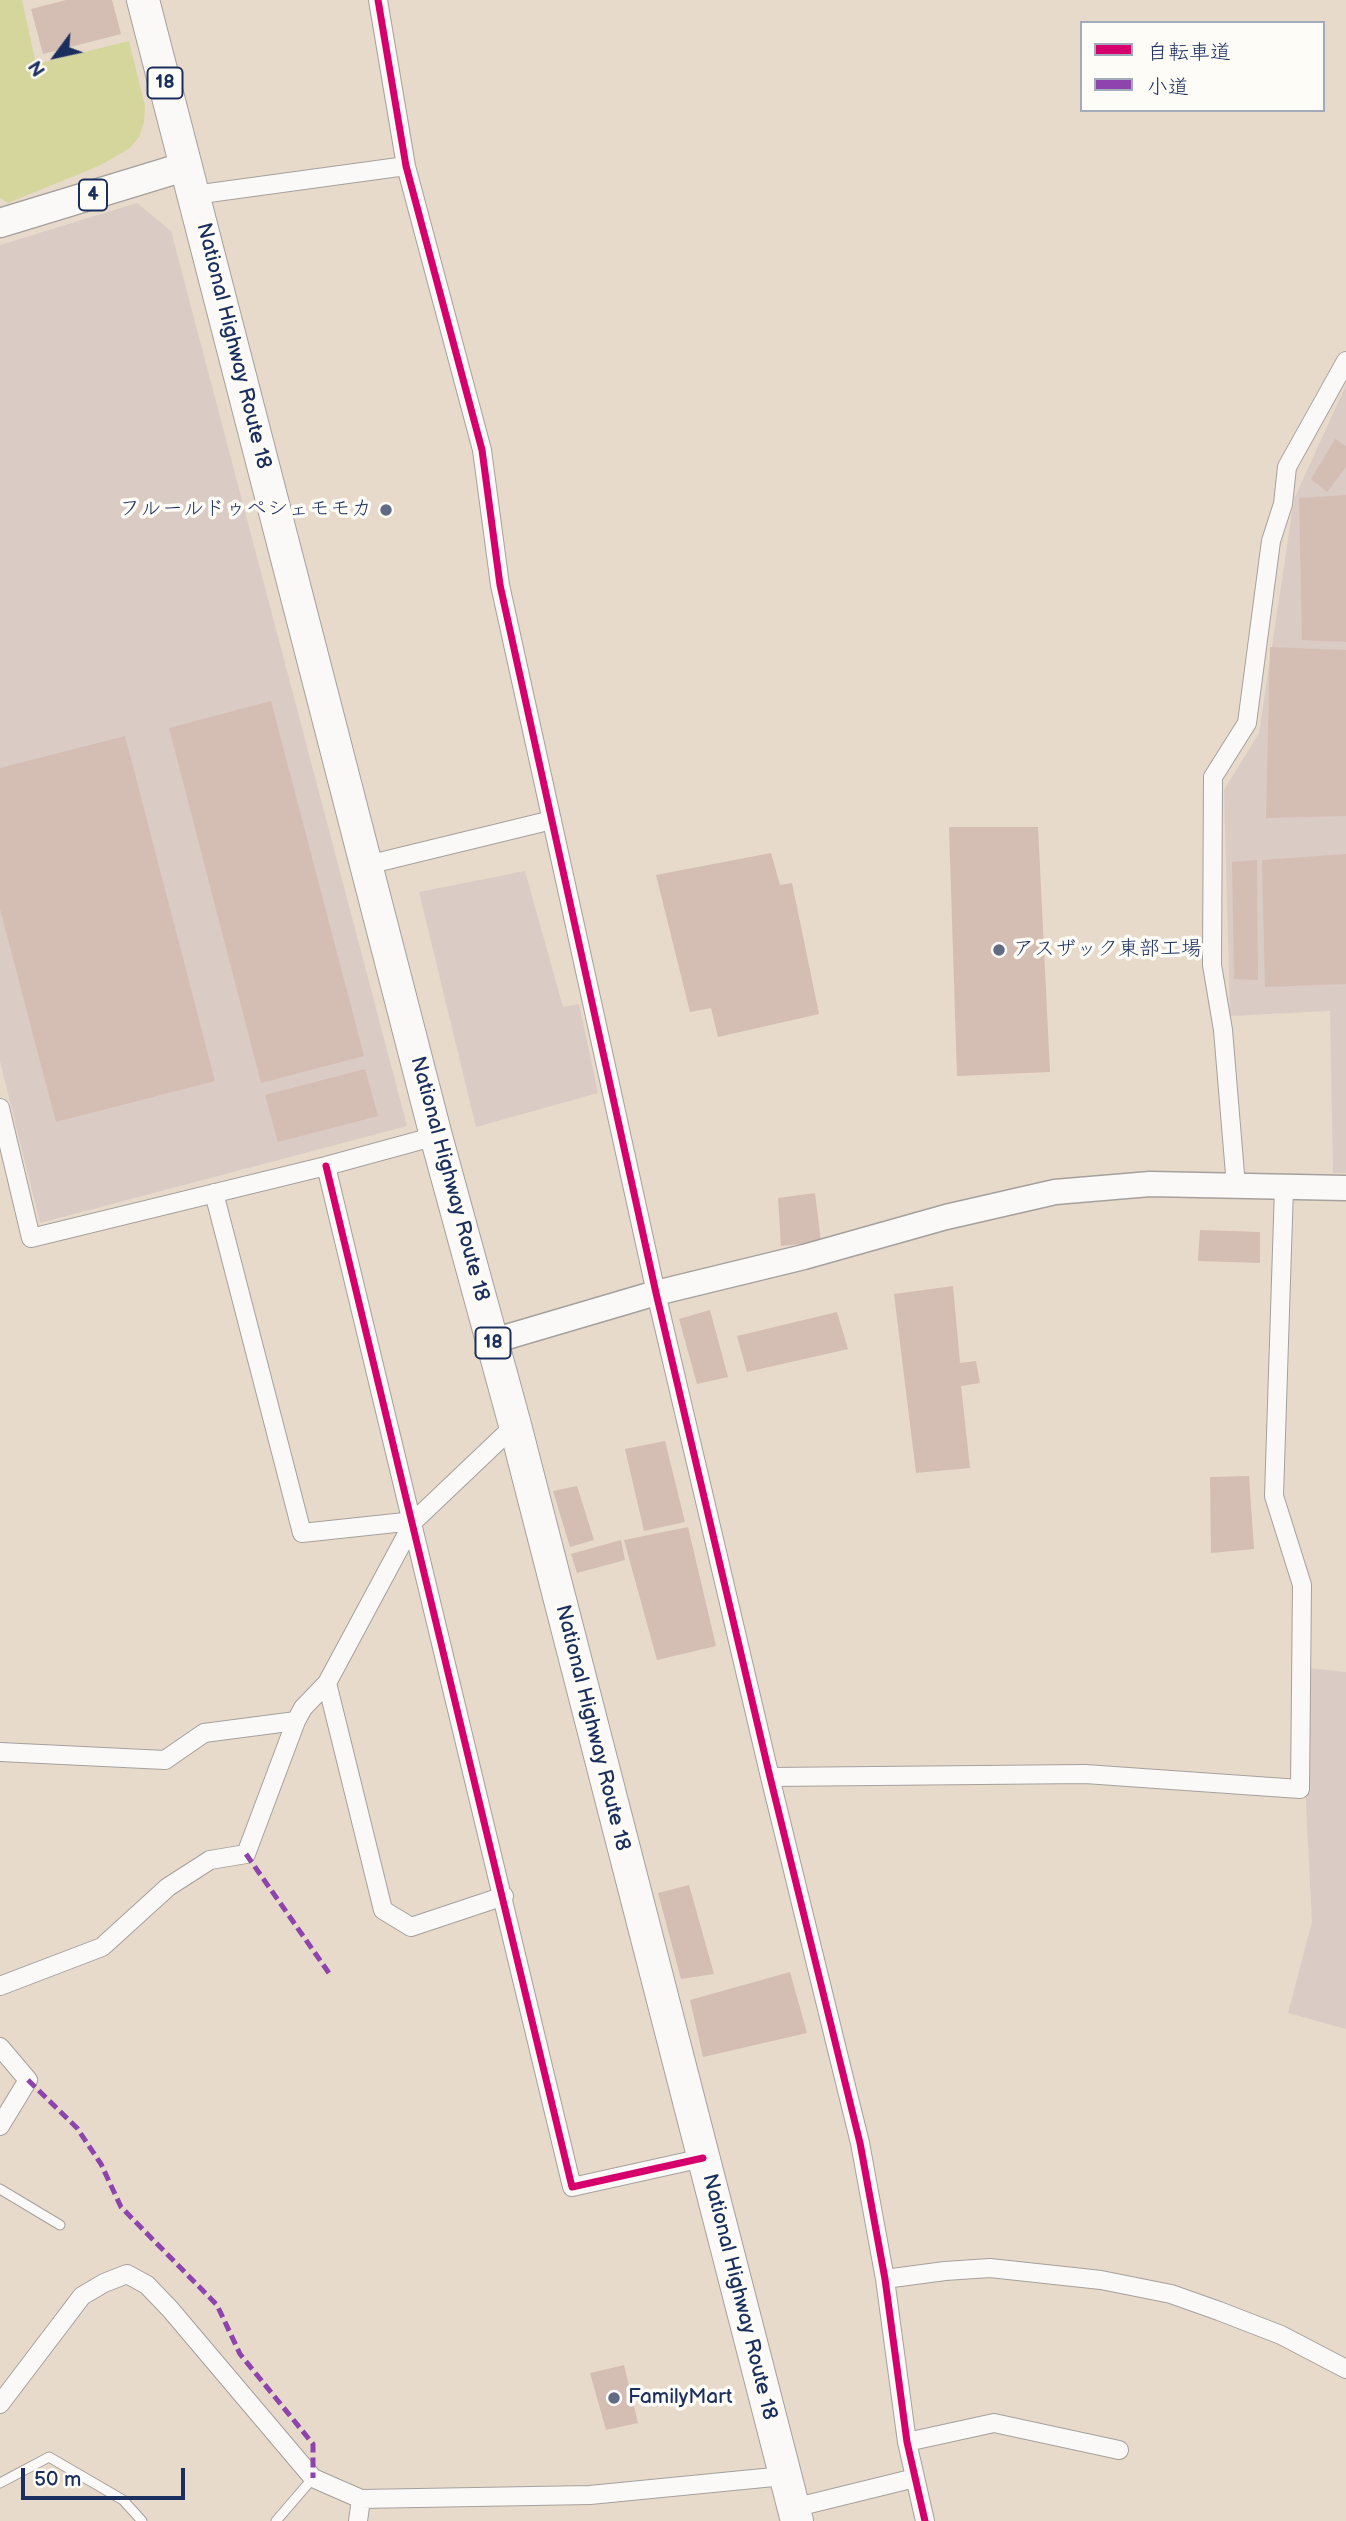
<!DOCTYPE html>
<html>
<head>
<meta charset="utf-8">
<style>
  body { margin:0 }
  #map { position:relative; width:1346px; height:2521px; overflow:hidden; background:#e7dacb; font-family:"Balsamiq Sans","Klee One",sans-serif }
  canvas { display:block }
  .legend { position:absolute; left:1080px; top:21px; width:245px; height:91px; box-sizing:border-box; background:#fdfcf7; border:2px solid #a3aaba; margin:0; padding:9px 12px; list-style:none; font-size:21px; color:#1b2f5e }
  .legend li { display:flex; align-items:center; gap:14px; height:35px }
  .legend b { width:35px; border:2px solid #a3aaba }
  .north { position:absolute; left:21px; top:21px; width:70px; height:70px; -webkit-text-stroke:5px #fdfcf7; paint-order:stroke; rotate:237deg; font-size:19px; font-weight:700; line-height:28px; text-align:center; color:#1b2f5e }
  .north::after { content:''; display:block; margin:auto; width:24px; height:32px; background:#1b2f5e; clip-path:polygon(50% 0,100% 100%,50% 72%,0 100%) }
  .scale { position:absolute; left:21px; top:2468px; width:164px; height:32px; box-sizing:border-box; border:4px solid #1b2f5e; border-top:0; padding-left:9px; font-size:21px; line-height:24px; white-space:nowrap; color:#1b2f5e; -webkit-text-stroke:5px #fdfcf7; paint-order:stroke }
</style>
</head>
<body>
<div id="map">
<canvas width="1346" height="2521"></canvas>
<ul class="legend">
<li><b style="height:9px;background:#d6006c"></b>自転車道</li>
<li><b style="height:9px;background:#8e44ad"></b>小道</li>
</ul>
<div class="north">N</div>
<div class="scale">50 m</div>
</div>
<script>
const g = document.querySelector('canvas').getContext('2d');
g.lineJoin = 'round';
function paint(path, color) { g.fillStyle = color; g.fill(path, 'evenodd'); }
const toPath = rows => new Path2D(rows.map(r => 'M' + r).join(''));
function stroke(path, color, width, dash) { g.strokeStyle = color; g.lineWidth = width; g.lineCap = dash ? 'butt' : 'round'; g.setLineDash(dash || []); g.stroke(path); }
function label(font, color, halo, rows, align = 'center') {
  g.font = font + ' "Balsamiq Sans","Klee One",sans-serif'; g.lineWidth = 7; g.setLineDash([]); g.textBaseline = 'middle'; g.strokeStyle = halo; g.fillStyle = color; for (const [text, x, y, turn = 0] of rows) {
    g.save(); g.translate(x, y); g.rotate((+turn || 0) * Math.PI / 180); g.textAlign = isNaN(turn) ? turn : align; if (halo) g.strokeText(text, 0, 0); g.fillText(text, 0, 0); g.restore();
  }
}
paint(toPath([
  [137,203,171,231,407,1126,40,1223,0,1061,0,245],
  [1346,385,1346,1173,1333,1173,1330,1011,1230,1016,1224,790,1259,733,1294,499],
  [525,871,563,1007,579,1004,598,1093,476,1127,419,892],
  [1299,1667,1346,1672,1346,2029,1288,2013,1312,1922]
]), '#dbcbc5');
paint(toPath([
  [0,0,22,0,36,64,129,41,145,106,144,122,139,137,130,148,101,165,8,203,0,198]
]), '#d4d69b');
paint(toPath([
  [66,0,112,0,121,34,43,54,31,9],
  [1335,439,1346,446,1346,467,1327,492,1311,479],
  [1346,495,1346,642,1302,640,1299,498],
  [1270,647,1346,650,1346,816,1266,818],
  [271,701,364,1056,261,1083,169,728],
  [125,736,215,1081,56,1122,0,909,0,768],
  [949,827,1038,827,1050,1072,957,1076],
  [771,853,780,885,792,883,819,1014,718,1037,711,1008,690,1012,656,875],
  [1346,854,1346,984,1265,987,1262,860],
  [1257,860,1258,980,1234,979,1232,862],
  [365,1069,378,1116,278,1142,265,1095],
  [815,1193,821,1242,781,1246,778,1198],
  [1200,1230,1260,1232,1260,1263,1198,1261],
  [953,1286,960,1363,976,1361,980,1383,961,1386,970,1468,916,1473,894,1294],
  [710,1310,728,1377,697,1384,679,1319],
  [837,1312,848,1349,747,1372,737,1336],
  [665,1441,685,1522,644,1531,625,1449],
  [1249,1476,1254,1549,1211,1553,1210,1477],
  [577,1486,594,1540,570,1547,553,1491],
  [688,1527,716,1646,657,1660,624,1540],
  [621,1540,625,1560,577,1573,571,1554],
  [689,1885,714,1974,681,1979,658,1893],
  [790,1972,807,2033,703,2057,690,2000],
  [624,2365,638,2423,606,2430,590,2373]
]), '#d4bdb3');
const lane = toPath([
  [0,2189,60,2225],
  [0,2483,49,2457,123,2500,142,2521],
  [276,2521,313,2478]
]);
const street = toPath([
  [378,0,406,166,482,450,500,585,656,1293,770,1777,860,2143,885,2279,907,2442,925,2521],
  [194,195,406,166],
  [367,865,552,820],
  [0,1108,31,1238,326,1166,436,1136],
  [326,1166,572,2187,703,2158],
  [1236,1186,1223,1030,1212,965,1213,777,1247,723,1271,541,1283,504,1287,467,1346,361],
  [214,1193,302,1533,414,1521],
  [327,1683,383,1910,411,1927,504,1896],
  [0,1752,165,1760,204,1733,296,1721],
  [770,1777,1085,1774,1300,1789,1302,1585,1274,1496,1284,1188],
  [0,1986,102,1947,168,1887,210,1860,246,1854,296,1721,303,1708,327,1683,414,1521,515,1425],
  [0,2047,28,2080,0,2126],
  [885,2279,945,2271,990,2268,1101,2280,1171,2294,1219,2311,1281,2335,1346,2369],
  [0,2404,82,2296,104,2283,127,2274,147,2285,170,2309,313,2478,361,2499,590,2495,784,2476],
  [907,2442,994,2423,1119,2450],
  [793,2508,915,2478],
  [358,2521,361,2499]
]);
const secondary = toPath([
  [493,1341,656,1293,804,1257,946,1217,1055,1192,1150,1184,1346,1188]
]);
const primary = toPath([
  [0,223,187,166]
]);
const highway = toPath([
  [143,0,436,1136,515,1425,797,2521]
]);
stroke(lane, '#a5a09d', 11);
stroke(street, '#a5a09d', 20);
stroke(secondary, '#a5a09d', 27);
stroke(primary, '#a5a09d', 31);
stroke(highway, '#a5a09d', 34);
stroke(lane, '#fbf9f7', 9);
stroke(street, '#fbf9f7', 18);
stroke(secondary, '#fbf9f7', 24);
stroke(primary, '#fbf9f7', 28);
stroke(highway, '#fbf9f7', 32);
stroke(toPath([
  [246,1854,331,1976],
  [28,2080,77,2128,101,2164,121,2207,217,2305,240,2354,313,2444,313,2478]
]), '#8e44ad', 5, [10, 5]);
stroke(toPath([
  [378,0,406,166,482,450,500,585,656,1293,770,1777,860,2143,885,2279,907,2442,925,2521],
  [326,1166,572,2187,703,2158]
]), '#d6006c', 7);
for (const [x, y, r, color] of [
  [386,510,7,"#626b84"],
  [999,950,7,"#626b84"],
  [614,2398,7,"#626b84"]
]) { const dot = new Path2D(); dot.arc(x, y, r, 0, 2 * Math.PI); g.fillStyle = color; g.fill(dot); stroke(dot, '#fdfcf7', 2.5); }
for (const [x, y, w] of [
  [165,83,35],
  [93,195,28],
  [493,1343,35]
]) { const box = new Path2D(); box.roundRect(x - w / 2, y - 15.5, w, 31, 5); g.fillStyle = '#fdfcf7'; g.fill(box); stroke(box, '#1b2f5e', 2); }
label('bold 19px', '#1b2f5e', null, [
  ["18",165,83],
  ["4",93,195],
  ["18",493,1343]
]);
label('21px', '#1b2f5e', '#fdfcf7', [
  ["National Highway Route 18",233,346,76],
  ["National Highway Route 18",449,1179,75],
  ["National Highway Route 18",592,1728,76],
  ["National Highway Route 18",739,2297,76]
]);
label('21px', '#1b2f5e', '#fdfcf7', [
  ["フルールドゥぺシェモモカ",372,510,"right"],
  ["アスザック東部工場",1013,950],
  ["FamilyMart",628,2398]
], 'left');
</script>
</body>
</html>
